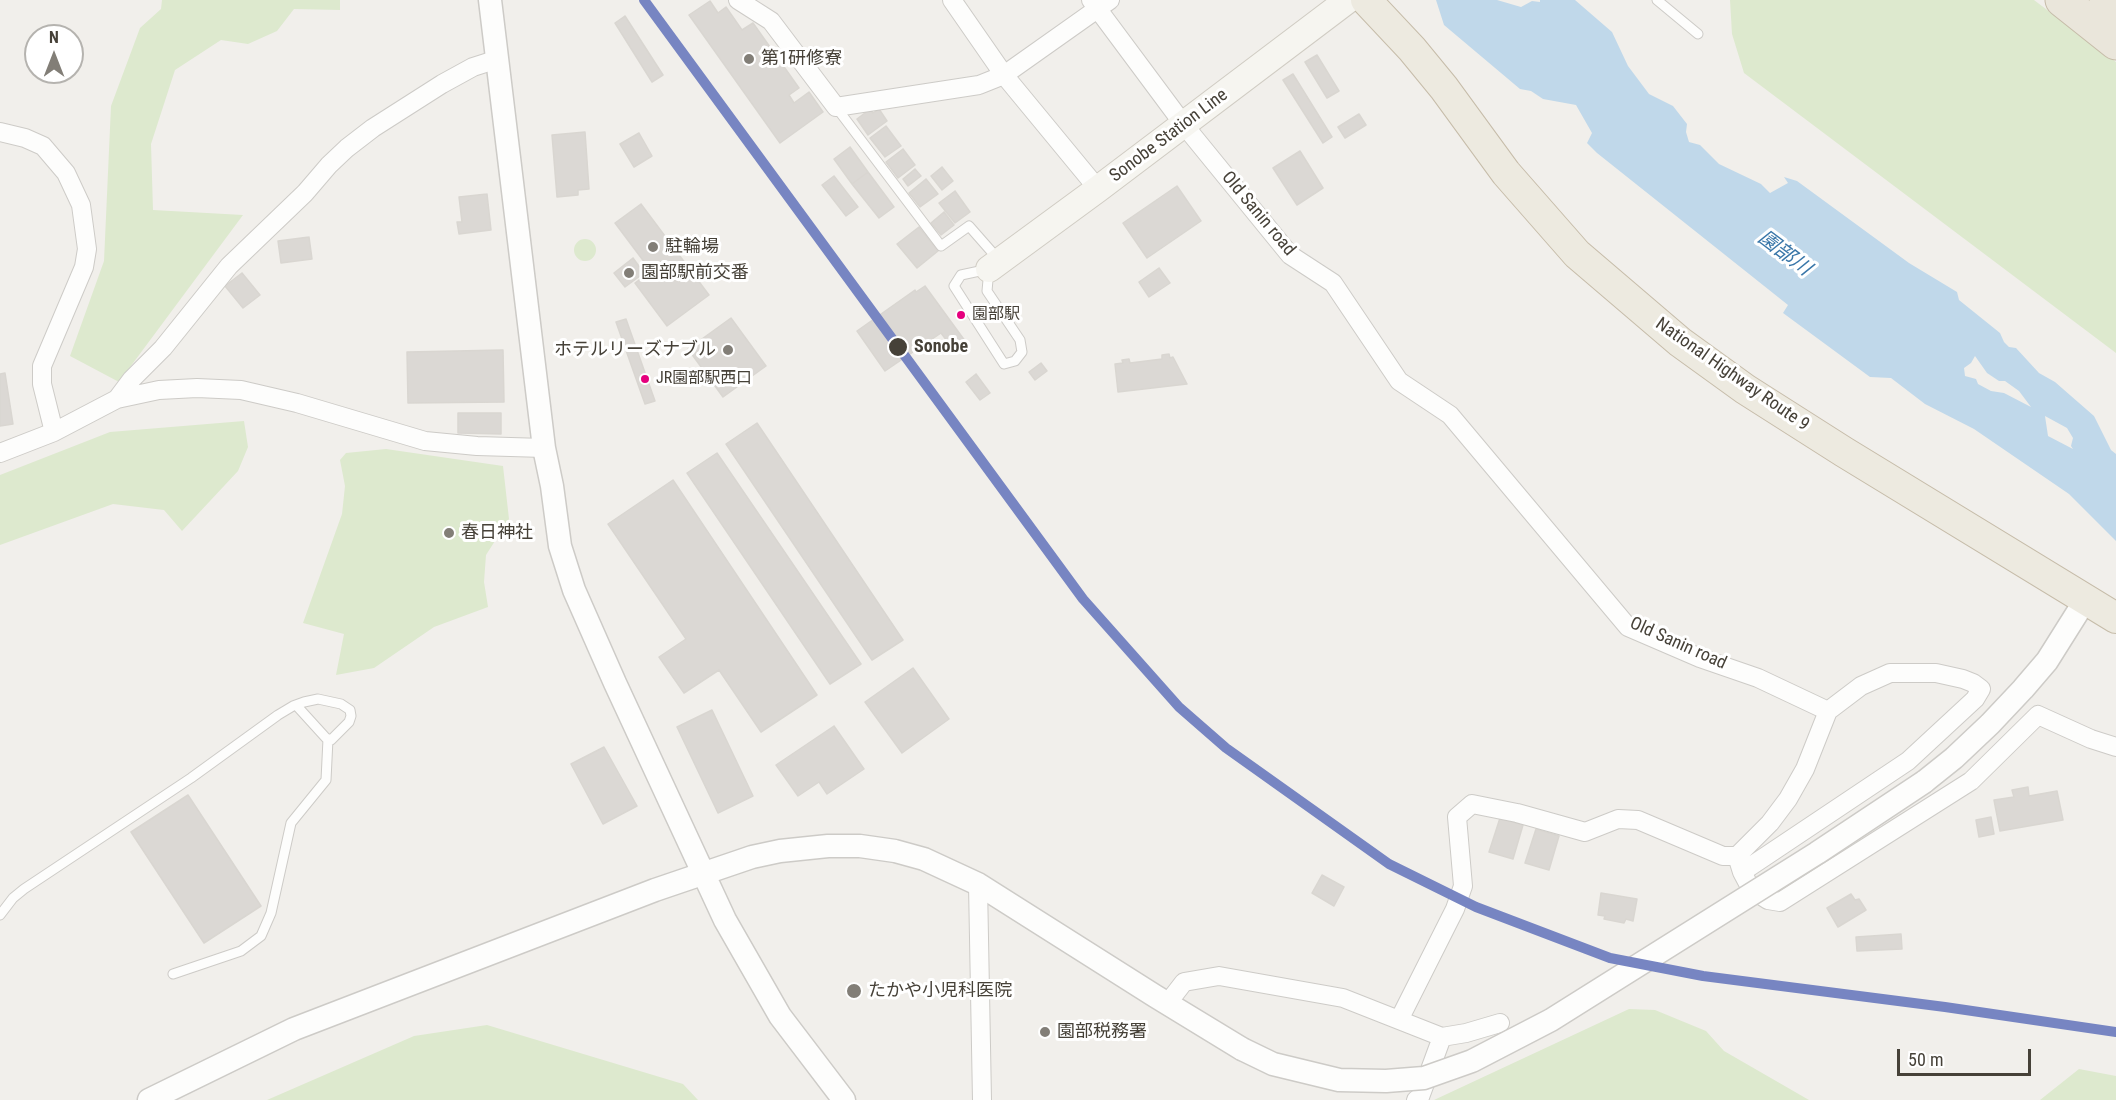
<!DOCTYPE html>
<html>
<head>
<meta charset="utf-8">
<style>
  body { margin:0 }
  #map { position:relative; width:2116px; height:1100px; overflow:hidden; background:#f1efeb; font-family:"Roboto Condensed",sans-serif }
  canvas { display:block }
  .north { position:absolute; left:24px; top:24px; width:60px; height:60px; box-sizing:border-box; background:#fff; border:2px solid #b5b3af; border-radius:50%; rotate:0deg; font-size:16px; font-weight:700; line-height:24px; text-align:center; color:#464138 }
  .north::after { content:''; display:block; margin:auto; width:21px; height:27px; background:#827e77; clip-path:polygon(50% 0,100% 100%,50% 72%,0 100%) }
  .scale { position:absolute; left:1897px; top:1049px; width:134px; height:27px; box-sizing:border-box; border:3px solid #464138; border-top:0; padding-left:8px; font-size:18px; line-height:21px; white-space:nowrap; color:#464138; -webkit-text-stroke:4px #fff; paint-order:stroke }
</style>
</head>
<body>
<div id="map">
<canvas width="2116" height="1100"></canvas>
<div class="north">N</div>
<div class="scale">50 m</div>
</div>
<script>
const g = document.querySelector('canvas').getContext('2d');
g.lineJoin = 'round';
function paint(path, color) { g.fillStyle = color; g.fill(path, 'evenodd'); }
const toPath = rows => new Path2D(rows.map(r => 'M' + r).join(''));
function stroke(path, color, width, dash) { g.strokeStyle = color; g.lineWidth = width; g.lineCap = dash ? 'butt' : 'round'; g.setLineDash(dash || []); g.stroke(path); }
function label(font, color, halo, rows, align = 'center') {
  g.font = font + ' "Roboto Condensed","Noto Sans JP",sans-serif'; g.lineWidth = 6; g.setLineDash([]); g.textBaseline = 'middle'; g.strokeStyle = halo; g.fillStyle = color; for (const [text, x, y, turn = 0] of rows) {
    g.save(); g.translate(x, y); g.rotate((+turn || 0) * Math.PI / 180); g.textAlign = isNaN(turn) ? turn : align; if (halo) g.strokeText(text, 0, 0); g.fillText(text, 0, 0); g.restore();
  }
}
paint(toPath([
  [162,0,340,0,340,10,294,9,277,31,248,44,221,40,175,70,151,144,153,210,243,215,119,382,70,356,104,261,111,106,140,28,161,9],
  [1730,0,2034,0,2116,62,2116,353,1744,73,1732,34],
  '574 250a11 11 0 1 1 22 0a11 11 0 1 1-22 0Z',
  [244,421,248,447,238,471,182,531,164,510,113,504,0,545,0,475,110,432],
  [386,449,503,466,509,519,486,555,484,582,488,607,434,627,374,668,336,675,344,634,303,623,342,514,345,486,340,460,346,453],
  [1629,1009,1655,1010,1706,1031,1724,1051,1809,1100,1434,1100],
  [487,1025,683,1084,698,1100,267,1100,414,1036],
  [2079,1069,2116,1076,2116,1100,2040,1100]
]), '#dde9ce');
paint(toPath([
  [1436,0,1497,0,1521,7,1532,1,1540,2,1540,0,1575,0,1612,32,1628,66,1649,94,1673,106,1687,124,1686,132,1689,142,1700,145,1719,164,1761,184,1770,193,1788,183,1784,177,1797,181,1909,263,1957,292,1959,300,2000,333,2004,342,2009,347,2016,348,2039,373,2055,382,2094,416,2111,450,2116,454,2116,541,2069,494,1974,429,1925,404,1891,378,1870,377,1783,313,1788,305,1597,153,1587,143,1592,133,1576,105,1543,99,1531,91,1520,89,1444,25],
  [1975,356,1987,373,1999,381,2005,381,2019,391,2031,407,2004,393,1991,391,1978,384,1976,379,1965,376,1964,368,1971,363],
  [2045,416,2067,428,2073,438,2071,446,2073,449,2048,436]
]), '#c0d8ea');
const building = toPath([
  [710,1,718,13,726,7,742,30,753,23,799,88,789,95,794,103,809,92,823,112,780,143,689,15,710,1],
  [625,16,663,75,652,82,615,23,625,16],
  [1317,55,1339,91,1327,98,1305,62,1317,55],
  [1293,74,1332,137,1323,143,1283,80,1293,74],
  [870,109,873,113,879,109,887,121,868,135,857,119,870,109],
  [1359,114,1366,125,1345,138,1338,127,1359,114],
  [886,126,901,146,885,157,870,138,886,126],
  [585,132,589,189,578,190,578,195,557,197,552,135,585,132],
  [639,133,652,156,634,167,620,144,639,133],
  [850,147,868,172,852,184,834,159,850,147],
  [903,149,915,165,898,178,886,162,903,149],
  [1300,151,1323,188,1297,205,1273,168,1300,151],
  [942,167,953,181,942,190,931,176,942,167],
  [915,169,921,176,908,186,903,179,915,169],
  [868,172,894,207,879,218,852,184,868,172],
  [834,176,858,207,846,216,822,185,834,176],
  [926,179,938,194,920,207,909,193,926,179],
  [1177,186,1201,221,1147,258,1123,223,1177,186],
  [955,191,970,212,955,223,939,203,955,191],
  [487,194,491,230,459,234,457,222,462,222,459,197,487,194],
  [641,204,709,295,667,326,635,283,651,271,615,223,641,204],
  [944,212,954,225,941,235,931,223,944,212],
  [919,227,938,251,917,268,897,244,919,227],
  [309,237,312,259,281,263,278,241,309,237],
  [633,258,644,273,625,287,614,273,633,258],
  [1159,268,1170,283,1149,297,1139,282,1159,268],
  [242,273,260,295,243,308,225,286,242,273],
  [925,286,968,345,956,353,941,333,885,371,857,331,915,290,916,292,925,286],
  [731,318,766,366,723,397,688,349,731,318],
  [626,319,655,401,645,404,616,322,626,319],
  [503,350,504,402,408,403,407,352,503,350],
  [1169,354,1170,358,1173,357,1187,384,1118,392,1115,364,1123,363,1122,360,1129,359,1130,363,1162,359,1162,355,1169,354],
  [1041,363,1047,371,1035,380,1029,372,1041,363],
  [5,373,13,424,0,426,0,374,5,373],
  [976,374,990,393,980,400,966,382,976,374],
  [458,413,501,413,501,434,458,433,458,413],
  [757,423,903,640,872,660,726,444,757,423],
  [717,453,861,664,830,684,687,473,717,453],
  [673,480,817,695,761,732,719,670,684,693,659,657,686,639,608,524,673,480],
  [913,668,949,719,902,753,865,702,913,668],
  [712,710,753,796,718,813,677,727,712,710],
  [834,726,864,769,827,794,819,782,798,796,776,765,834,726],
  [604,747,637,806,603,824,571,764,604,747],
  [2028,787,2029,796,2057,791,2063,820,2000,831,1994,800,2014,797,2012,790,2028,787],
  [188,795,261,906,204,943,131,832,188,795],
  [1991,817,1994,834,1979,837,1976,820,1991,817],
  [1500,818,1523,825,1513,859,1489,852,1500,818],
  [1536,829,1559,836,1549,870,1525,863,1536,829],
  [1322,875,1344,887,1334,906,1312,893,1322,875],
  [1601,893,1637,899,1633,921,1626,919,1624,923,1604,919,1605,916,1598,915,1601,893],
  [1851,894,1855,900,1859,899,1866,910,1838,927,1827,908,1851,894],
  [1901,934,1902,949,1857,951,1856,937,1901,934]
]);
paint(building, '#dbd8d4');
stroke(building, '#d9d6d1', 1.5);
const service = toPath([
  [1657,0,1698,34],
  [836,107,941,246,969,226,998,259],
  [989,269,987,291,1020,340,1022,352,1015,361,1004,364,954,286,961,275,989,269],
  [0,915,13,898,24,889,191,778,278,715,293,706,304,702,318,699,341,704,350,710,351,716,349,722,331,740,326,738,296,705],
  [173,974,241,951,261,936,271,913,291,823,326,780,328,739]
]);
const minor = toPath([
  [738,0,771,21,836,107,979,85,1004,75,1110,0],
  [952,0,1004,75,1098,189],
  [1091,0,1184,125,1290,255,1333,283,1399,381,1450,415,1628,627,1700,658,1758,678,1828,711],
  [0,132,25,138,43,146,66,173,81,205,87,249,84,267,42,366,42,384,54,432],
  [117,399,132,379,163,348,229,266,305,193,329,165,347,148,373,128,442,84,473,67,498,59],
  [0,453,54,432,117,399,159,390,197,388,241,390,297,403,425,441,477,446,544,448],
  [1737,856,1742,872,1751,889,1768,900,1780,902,1971,781,2038,715,2091,739,2116,747],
  [1737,856,1770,823,1788,799,1805,769,1828,711],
  [1742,872,1908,761,1975,699,1981,689,1973,683,1963,679,1936,673,1890,673,1861,686,1828,711],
  [978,884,982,1100],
  [1167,1004,1184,982,1219,976,1343,998,1442,1037,1466,1033,1500,1023],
  [1399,1020,1455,909,1463,886,1457,817,1472,804,1517,813,1585,832,1618,819,1638,820,1723,856,1737,856],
  [1416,1100,1420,1097,1442,1037]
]);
const tertiary = toPath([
  [490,0,544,448,552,486,560,546,574,590,615,683,725,920,780,1016,844,1100],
  [1924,782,1954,758,1990,724,2023,689,2047,661,2086,599],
  [149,1100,294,1029,655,890,752,857,780,851,828,846,860,846,895,851,924,859,978,884,1155,996,1242,1049]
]);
const secondary = toPath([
  [989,269,1098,189,1348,0]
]);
const trunk = toPath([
  [1366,0,1412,49,1444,88,1506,173,1577,254,1680,342,1745,389,1844,452,2116,618]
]);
const motorway = toPath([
  [2062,0,2116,43],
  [2106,0,2116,8]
]);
stroke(service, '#cdcbc7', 11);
stroke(minor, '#cdcbc7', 20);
stroke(tertiary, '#cdcbc7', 25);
stroke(secondary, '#d0ccc3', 28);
stroke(trunk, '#c6bca9', 32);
stroke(motorway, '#c6bca9', 35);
stroke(service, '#fdfdfc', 9);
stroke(minor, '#fdfdfc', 18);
stroke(tertiary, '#fdfdfc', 22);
stroke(secondary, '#f6f5f0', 26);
stroke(trunk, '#edeae0', 30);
stroke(motorway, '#eae6db', 33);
const tertiaryBridge = toPath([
  [1242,1049,1273,1064,1339,1080,1386,1081,1424,1078,1472,1061,1551,1020,1817,853,1924,782]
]);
stroke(tertiaryBridge, '#cdcbc7', 25, []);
stroke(tertiaryBridge, '#fdfdfc', 22);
stroke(toPath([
  [644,0,1083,599,1179,707,1226,748,1389,864,1476,907,1610,958,1703,976,1945,1007,2116,1032]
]), '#7785c2', 10);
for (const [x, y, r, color] of [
  [749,59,6,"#827e77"],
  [653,247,6,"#827e77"],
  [629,273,6,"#827e77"],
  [961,315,5,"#e5007d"],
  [898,347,10,"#464138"],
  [728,350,6,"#827e77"],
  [645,379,5,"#e5007d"],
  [449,533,6,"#827e77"],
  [854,991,8,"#827e77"],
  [1045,1032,6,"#827e77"]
]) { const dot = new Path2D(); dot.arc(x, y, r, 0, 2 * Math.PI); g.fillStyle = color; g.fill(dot); stroke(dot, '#fff', 2); }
label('16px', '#464138', '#fff', [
  ["園部駅",972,315],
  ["JR園部駅西口",656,379]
], 'left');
label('18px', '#464138', '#fff', [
  ["第1研修寮",761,59],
  ["駐輪場",665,247],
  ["園部駅前交番",641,273],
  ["ホテルリーズナブル",716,350,"right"],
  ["春日神社",461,533],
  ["たかや小児科医院",868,991],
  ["園部税務署",1057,1032]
], 'left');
label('18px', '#464138', '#fff', [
  ["Sonobe Station Line",1169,136,-37],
  ["Old Sanin road",1258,214,50],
  ["National Highway Route 9",1732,375,35],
  ["Old Sanin road",1678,644,24]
]);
label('bold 18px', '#464138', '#fff', [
  ["Sonobe",914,347]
], 'left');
label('italic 20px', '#3a77a9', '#fff', [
  ["園部川",1784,254,37]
]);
</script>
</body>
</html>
